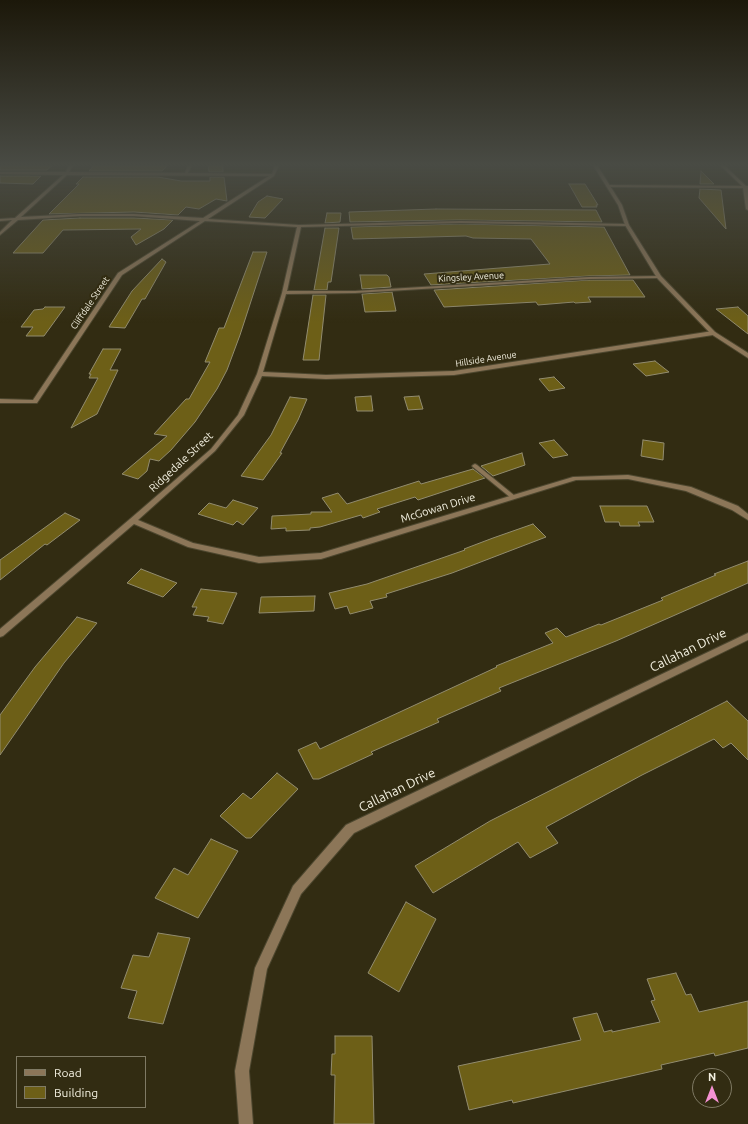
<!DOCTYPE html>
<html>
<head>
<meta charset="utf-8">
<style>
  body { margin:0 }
  #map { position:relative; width:748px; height:1124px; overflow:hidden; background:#322c12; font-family:Ubuntu,sans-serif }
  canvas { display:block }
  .legend { position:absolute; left:16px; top:1056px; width:130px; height:52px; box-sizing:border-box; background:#322c12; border:1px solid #7f7a64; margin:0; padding:5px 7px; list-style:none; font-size:12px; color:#f3f0e0 }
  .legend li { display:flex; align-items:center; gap:8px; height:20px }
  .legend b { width:20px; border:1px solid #7f7a64 }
  .north { position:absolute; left:692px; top:1068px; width:40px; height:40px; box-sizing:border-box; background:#322c12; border:1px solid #7f7a64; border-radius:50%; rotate:0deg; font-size:11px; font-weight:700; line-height:16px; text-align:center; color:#f3f0e0 }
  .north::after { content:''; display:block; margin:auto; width:14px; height:18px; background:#f491d3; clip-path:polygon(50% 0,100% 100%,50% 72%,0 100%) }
</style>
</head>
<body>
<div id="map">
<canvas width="748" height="1124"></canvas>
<ul class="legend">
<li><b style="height:5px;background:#8c7658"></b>Road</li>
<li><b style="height:11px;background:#6d5f17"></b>Building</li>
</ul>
<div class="north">N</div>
</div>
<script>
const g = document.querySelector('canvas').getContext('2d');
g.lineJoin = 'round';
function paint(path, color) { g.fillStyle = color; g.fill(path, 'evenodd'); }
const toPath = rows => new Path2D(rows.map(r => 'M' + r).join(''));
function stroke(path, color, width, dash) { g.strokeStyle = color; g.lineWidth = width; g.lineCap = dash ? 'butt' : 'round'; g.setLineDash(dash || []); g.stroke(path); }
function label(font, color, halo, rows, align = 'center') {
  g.font = font + ' Ubuntu,sans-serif'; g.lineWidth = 4; g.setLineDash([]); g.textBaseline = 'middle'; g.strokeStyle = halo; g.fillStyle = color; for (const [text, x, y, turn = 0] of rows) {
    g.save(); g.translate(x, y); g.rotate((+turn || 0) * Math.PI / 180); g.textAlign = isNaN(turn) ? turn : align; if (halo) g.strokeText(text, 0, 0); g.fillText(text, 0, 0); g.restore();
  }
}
const building = toPath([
  [0,165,53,165,47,170,0,170,0,165],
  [94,165,156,165,167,166,162,171,89,171,94,165],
  [208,165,223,165,223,172,209,172,208,165],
  [701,171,714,184,700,184,701,171],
  [0,176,41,176,33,184,0,183,0,176],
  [83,177,158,177,181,181,210,181,210,177,224,177,227,201,216,199,199,209,186,207,178,215,134,212,49,214,79,184,76,184,83,177],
  [569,184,585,184,598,205,596,205,597,207,582,207,569,184],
  [700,189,721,190,726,229,699,198,700,189],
  [267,196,283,199,265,218,249,217,258,202,267,196],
  [436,209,596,210,602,222,460,220,350,222,349,212,436,209],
  [327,213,341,213,340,222,325,223,327,213],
  [80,218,134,218,173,220,164,229,136,245,131,237,141,229,63,230,43,253,13,253,43,220,80,218],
  [460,224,604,227,630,275,589,276,431,285,424,274,550,264,531,239,473,238,466,236,353,239,351,227,460,224],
  [325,228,339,228,331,282,328,282,327,290,314,290,325,228],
  [253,252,267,252,240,335,227,370,217,389,195,422,171,450,159,461,150,459,147,471,138,479,122,474,167,436,154,434,186,399,189,399,210,362,205,362,219,328,224,328,253,252],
  [162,259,166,262,145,299,142,299,125,328,109,327,132,291,162,259],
  [360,275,387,275,389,277,391,287,362,289,360,275],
  [589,280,633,280,645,297,588,297,591,302,575,303,574,302,538,305,536,302,444,307,434,290,589,280],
  [392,292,396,311,365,312,362,294,392,292],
  [313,295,326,295,319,360,303,360,313,295],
  [45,307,65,307,44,336,26,336,33,327,21,327,34,310,43,309,45,307],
  [738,307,748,316,748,334,716,309,738,307],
  [103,349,121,349,110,370,118,370,97,414,71,428,98,378,89,378,91,374,89,374,103,349],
  [655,361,669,372,646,376,633,364,655,361],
  [554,377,565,388,549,391,539,379,554,377],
  [371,396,373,411,357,411,355,397,371,396],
  [419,396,423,409,408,410,404,397,419,396],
  [290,397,307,399,298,420,280,453,282,453,263,480,241,476,271,435,290,397],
  [554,440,568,455,553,458,539,443,554,440],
  [643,440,664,443,663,460,641,456,643,440],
  [522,453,525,465,493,476,481,466,522,453],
  [473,469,485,478,418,500,415,497,377,509,380,512,363,518,361,515,320,527,310,528,310,530,286,531,286,528,271,529,272,516,311,514,311,512,332,512,322,498,338,493,347,504,419,481,421,484,473,469],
  [233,500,258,508,243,525,237,521,233,525,198,514,209,503,226,508,233,500],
  [600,506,647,506,654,522,638,522,640,526,620,526,619,522,605,522,600,506],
  [65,513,80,520,47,545,45,544,0,580,0,560,65,513],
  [533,524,546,537,452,573,386,594,387,597,370,601,373,608,350,614,347,606,335,609,329,593,367,584,465,550,464,549,493,538,533,524],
  [748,561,748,583,616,641,499,688,501,691,437,719,439,722,371,752,373,754,319,779,313,779,298,750,316,742,320,749,497,667,496,666,553,643,545,633,557,628,566,637,599,624,601,625,663,600,661,598,716,575,714,574,748,561],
  [141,569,177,583,163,597,127,583,141,569],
  [201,589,237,593,223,624,207,621,209,617,193,615,197,607,192,607,201,589],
  [315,596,314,611,259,613,261,597,315,596],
  [77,617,97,623,64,663,0,755,0,715,35,667,77,617],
  [727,701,748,721,748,760,731,743,723,748,714,739,642,775,546,827,558,843,530,858,518,842,433,893,415,866,490,821,727,701],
  [277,773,298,789,251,838,246,838,220,816,243,793,251,799,277,773],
  [211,839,238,851,198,918,155,898,174,868,188,875,211,839],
  [406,902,436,919,399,992,368,973,406,902],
  [158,933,190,938,163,1024,128,1018,137,991,121,988,133,955,149,957,158,933],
  [676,973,686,995,691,994,699,1012,748,1001,748,1048,715,1056,714,1053,661,1065,662,1069,513,1103,512,1100,469,1110,458,1066,581,1040,573,1018,597,1013,604,1032,612,1030,612,1032,660,1022,651,1001,655,1000,647,979,676,973],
  [335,1036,372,1036,374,1124,334,1124,335,1075,331,1075,332,1054,335,1054,335,1036]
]);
paint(building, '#6d5f17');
stroke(building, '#928c6f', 1);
const service = toPath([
  [475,464,477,465,515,496,516,497,515,498,511,498,473,467,472,466,473,465,475,464]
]);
const minor = toPath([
  [69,165,73,165,69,172,185,173,188,165,192,165,188,173,272,174,275,165,279,165,274,176,208,219,299,225,460,221,627,224,629,225,627,226,460,223,301,227,287,291,355,291,589,277,659,276,661,277,659,278,589,279,355,293,286,294,263,372,326,375,454,371,713,331,716,333,713,335,454,375,326,379,262,376,244,415,215,451,138,520,193,543,259,557,321,553,573,477,628,475,691,487,738,506,748,514,748,520,732,510,686,491,628,479,576,480,321,559,259,563,188,547,134,524,3,636,0,637,0,629,130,519,211,449,238,415,257,374,282,293,297,227,205,221,122,275,37,403,0,403,0,399,33,400,118,273,200,221,134,216,80,216,18,220,0,235,0,232,12,220,0,221,0,219,15,218,63,175,0,174,0,172,66,172,69,165],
  [67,175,269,176,203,218,134,214,80,214,21,217,67,175],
  [720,165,724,165,746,186,748,186,748,210,746,209,743,188,608,187,606,186,608,185,742,186,720,165],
  [748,633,748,640,354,833,301,894,267,969,249,1071,253,1124,239,1124,235,1071,255,968,293,886,346,825,748,633]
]);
const tertiary = toPath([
  [593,165,597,165,622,205,629,225,661,276,715,332,748,353,748,358,711,334,657,278,625,225,618,205,593,165]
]);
stroke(service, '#4d472f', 2);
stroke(minor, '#4d472f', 2);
stroke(tertiary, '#4d472f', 2);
paint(service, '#8c7658');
paint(minor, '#8c7658');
paint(tertiary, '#8c7658');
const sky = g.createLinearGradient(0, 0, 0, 323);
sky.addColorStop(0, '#1c180a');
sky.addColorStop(0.51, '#494b44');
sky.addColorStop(1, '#494b4400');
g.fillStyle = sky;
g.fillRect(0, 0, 748, 323);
label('9px', '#f3f0e0', '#322c12', [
  ["Kingsley Avenue",471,277,-3],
  ["Cliffdale Street",90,303,-56],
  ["Hillside Avenue",486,359,-9]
]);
label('11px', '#f3f0e0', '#322c12', [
  ["Ridgedale Street",181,462,-43],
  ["McGowan Drive",438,508,-17]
]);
label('13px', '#f3f0e0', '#322c12', [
  ["Callahan Drive",688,650,-26],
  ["Callahan Drive",397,790,-26]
]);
</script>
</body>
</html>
